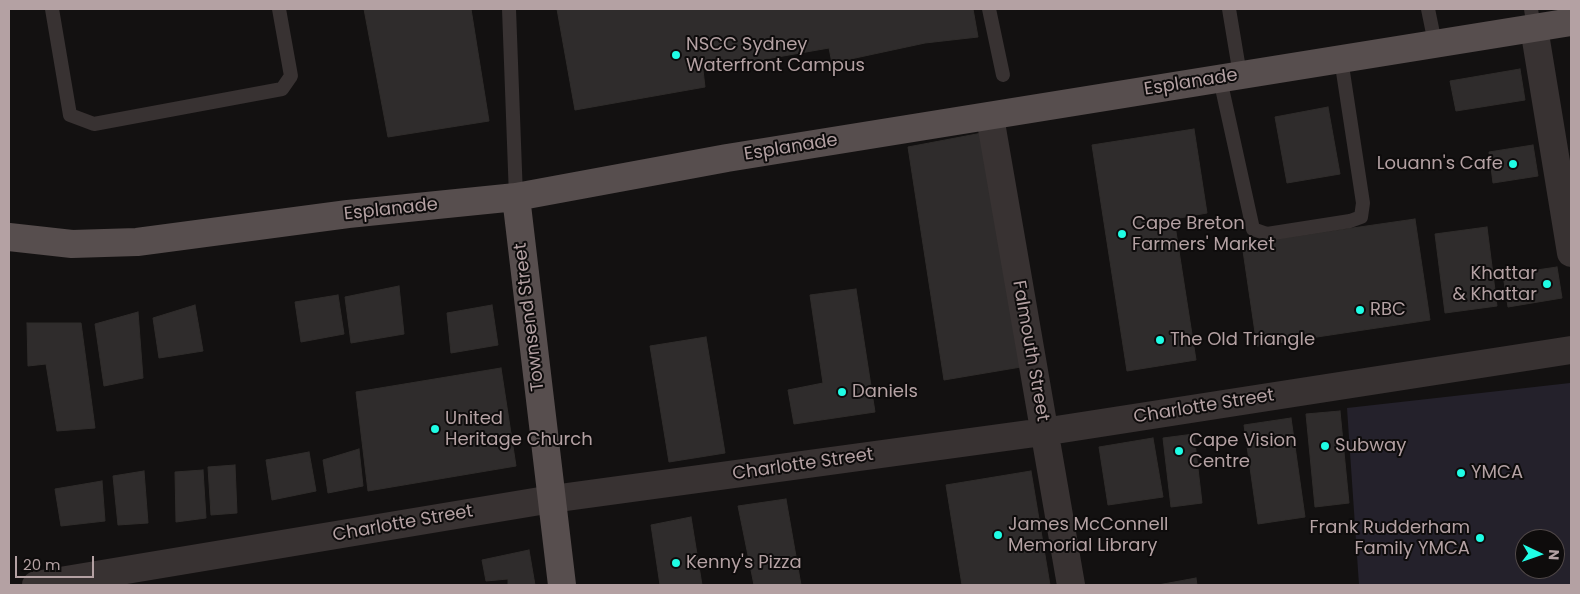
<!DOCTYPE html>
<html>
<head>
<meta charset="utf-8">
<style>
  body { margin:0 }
  #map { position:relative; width:1580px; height:594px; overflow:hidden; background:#131111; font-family:Poppins,sans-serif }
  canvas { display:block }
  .frame { position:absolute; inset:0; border:10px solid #b4a1a3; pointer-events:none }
  .north { position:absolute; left:1515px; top:529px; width:50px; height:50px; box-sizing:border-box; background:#0e0c0c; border:1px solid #504848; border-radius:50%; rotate:93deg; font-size:14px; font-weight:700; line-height:20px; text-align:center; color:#b4a1a3 }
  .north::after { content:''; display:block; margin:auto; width:18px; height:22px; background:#1ffde5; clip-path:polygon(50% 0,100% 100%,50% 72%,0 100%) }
  .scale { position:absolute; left:15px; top:556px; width:79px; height:22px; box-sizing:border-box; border:2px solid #b4a1a3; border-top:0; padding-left:6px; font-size:15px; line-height:18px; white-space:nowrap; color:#b4a1a3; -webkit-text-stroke:4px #0e0c0c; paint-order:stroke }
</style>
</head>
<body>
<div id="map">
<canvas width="1580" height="594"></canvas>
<div class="frame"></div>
<div class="north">N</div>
<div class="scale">20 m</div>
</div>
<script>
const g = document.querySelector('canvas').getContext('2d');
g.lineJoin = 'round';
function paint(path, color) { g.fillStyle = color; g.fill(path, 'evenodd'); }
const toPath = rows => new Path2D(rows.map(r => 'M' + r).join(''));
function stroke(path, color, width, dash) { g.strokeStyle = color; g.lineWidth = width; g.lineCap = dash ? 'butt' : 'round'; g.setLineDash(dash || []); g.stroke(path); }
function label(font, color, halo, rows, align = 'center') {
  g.font = font + ' Poppins,sans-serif'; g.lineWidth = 4; g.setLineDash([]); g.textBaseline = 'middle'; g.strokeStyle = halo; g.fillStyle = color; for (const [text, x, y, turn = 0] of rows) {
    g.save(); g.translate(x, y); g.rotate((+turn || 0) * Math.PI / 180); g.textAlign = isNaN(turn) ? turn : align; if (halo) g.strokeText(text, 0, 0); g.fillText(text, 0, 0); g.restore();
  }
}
paint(toPath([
  [1570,383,1571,585,1359,585,1347,408],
  [1525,539,1555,539,1555,569,1525,569]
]), '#24212b');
const building = toPath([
  [364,9,471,9,489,121,388,137,364,9],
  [557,9,973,9,978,37,925,43,832,63,829,48,703,70,705,87,575,110,557,9],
  [1520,69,1525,100,1456,111,1450,81,1520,69],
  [1328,107,1340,174,1287,183,1275,117,1328,107],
  [1194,129,1207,213,1174,219,1196,360,1127,371,1092,145,1194,129],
  [982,133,1021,367,944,380,908,147,982,133],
  [1533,145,1538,176,1493,183,1489,152,1533,145],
  [1415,219,1430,320,1257,346,1242,244,1415,219],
  [1487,227,1497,306,1445,313,1435,234,1487,227],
  [1557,267,1562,298,1508,307,1503,275,1557,267],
  [399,286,404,334,351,343,345,297,399,286],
  [856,289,875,412,794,424,788,390,823,383,810,295,856,289],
  [338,295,344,334,301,342,295,302,338,295],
  [195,305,203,351,159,358,153,318,195,305],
  [492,305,498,345,451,353,447,313,492,305],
  [138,312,143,378,104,386,95,324,138,312],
  [27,323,81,323,95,428,57,431,46,364,28,366,27,323],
  [706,337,725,453,669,462,650,346,706,337],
  [501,368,516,466,368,491,356,392,501,368],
  [1340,411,1349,503,1315,507,1306,414,1340,411],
  [1291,418,1305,517,1258,524,1244,425,1291,418],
  [1194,434,1202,503,1171,507,1163,438,1194,434],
  [1153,438,1163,497,1108,505,1099,447,1153,438],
  [359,449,363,486,328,493,323,460,359,449],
  [309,452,316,491,272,500,266,460,309,452],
  [235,465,237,513,211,515,208,467,235,465],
  [203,470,206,518,176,522,175,472,203,470],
  [144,471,148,523,118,525,113,476,144,471],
  [1031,471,1050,585,962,585,946,485,1031,471],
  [102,481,105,521,61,526,55,489,102,481],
  [786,499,801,585,754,585,738,506,786,499],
  [691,517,702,585,660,585,651,525,691,517],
  [529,550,535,585,508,585,508,579,486,581,482,560,529,550],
  [1196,578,1197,585,1158,585,1196,578]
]);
paint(building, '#2f2c2c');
stroke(building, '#2f2c2b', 1);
stroke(toPath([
  [52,9,70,115,94,124,282,89,291,76,279,9],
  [509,9,516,197],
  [989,9,1003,75],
  [1229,9,1240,75],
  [1428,9,1435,43],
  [1531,9,1534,28],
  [1220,79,1253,229,1267,234,1350,221,1361,217,1363,203,1341,59]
]), '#383232', 14);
stroke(toPath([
  [1534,28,1571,253],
  [990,117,1071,585],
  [36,585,552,499,1043,432,1571,350]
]), '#383232', 28);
stroke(toPath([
  [516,197,562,585],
  [9,237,72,244,137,242,348,214,516,197,727,158,1571,22]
]), '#574e4e', 28);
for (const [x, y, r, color] of [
  [676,55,5,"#1ffde5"],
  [1513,164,5,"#1ffde5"],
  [1122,234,5,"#1ffde5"],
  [1547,284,5,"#1ffde5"],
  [1360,310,5,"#1ffde5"],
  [1160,340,5,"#1ffde5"],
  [842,392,5,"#1ffde5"],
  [435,429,5,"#1ffde5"],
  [1325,446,5,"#1ffde5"],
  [1179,451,5,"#1ffde5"],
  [1461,473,5,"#1ffde5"],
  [998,535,5,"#1ffde5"],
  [1480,538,5,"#1ffde5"],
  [676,563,5,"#1ffde5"]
]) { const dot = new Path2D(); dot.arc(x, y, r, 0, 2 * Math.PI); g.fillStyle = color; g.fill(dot); stroke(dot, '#0e0c0c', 2); }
label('18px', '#b4a1a3', '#0e0c0c', [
  ["NSCC Sydney",686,45],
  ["Waterfront Campus",686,66],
  ["Louann's Cafe",1503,164,"right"],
  ["Cape Breton",1132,224],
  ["Farmers' Market",1132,245],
  ["Khattar",1537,274,"right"],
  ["& Khattar",1537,295,"right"],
  ["RBC",1370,310],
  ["The Old Triangle",1170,340],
  ["Daniels",852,392],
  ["United",445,419],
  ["Heritage Church",445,440],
  ["Cape Vision",1189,441],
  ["Centre",1189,462],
  ["Subway",1335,446],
  ["YMCA",1471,473],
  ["James McConnell",1008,525],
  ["Memorial Library",1008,546],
  ["Frank Rudderham",1470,528,"right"],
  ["Family YMCA",1470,549,"right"],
  ["Kenny's Pizza",686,563]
], 'left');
label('18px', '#b4a1a3', '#0e0c0c', [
  ["Esplanade",1191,83,-9],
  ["Esplanade",791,148,-9],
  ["Esplanade",391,210,-6],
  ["Townsend Street",530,317,-97],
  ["Falmouth Street",1030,351,80],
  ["Charlotte Street",1204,407,-9],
  ["Charlotte Street",803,465,-8],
  ["Charlotte Street",403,524,-10]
]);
</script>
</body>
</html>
